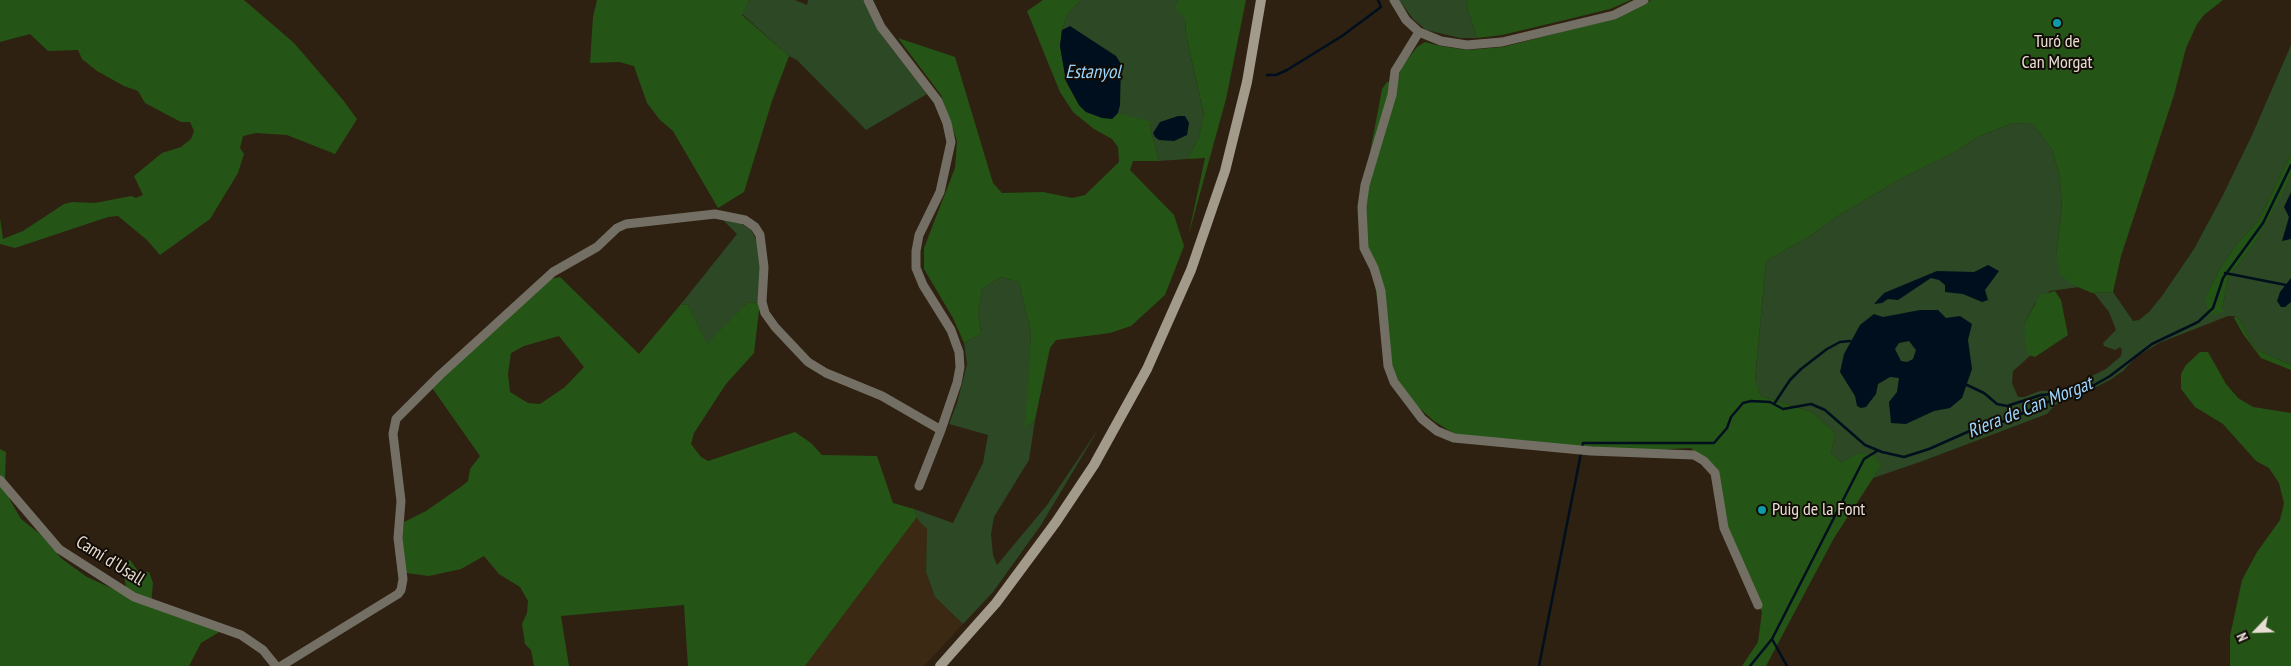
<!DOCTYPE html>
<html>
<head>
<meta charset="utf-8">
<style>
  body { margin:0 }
  #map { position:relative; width:2291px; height:666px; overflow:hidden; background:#2e2111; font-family:"PT Sans Narrow",sans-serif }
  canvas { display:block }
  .north { position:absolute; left:2231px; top:606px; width:50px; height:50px; -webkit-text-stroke:4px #120c06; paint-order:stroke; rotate:246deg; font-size:14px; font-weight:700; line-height:20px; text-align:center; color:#e8ded4 }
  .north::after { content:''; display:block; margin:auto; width:18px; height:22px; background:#e8ded4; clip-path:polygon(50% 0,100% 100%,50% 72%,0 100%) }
</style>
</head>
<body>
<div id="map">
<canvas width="2291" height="666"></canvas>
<div class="north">N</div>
</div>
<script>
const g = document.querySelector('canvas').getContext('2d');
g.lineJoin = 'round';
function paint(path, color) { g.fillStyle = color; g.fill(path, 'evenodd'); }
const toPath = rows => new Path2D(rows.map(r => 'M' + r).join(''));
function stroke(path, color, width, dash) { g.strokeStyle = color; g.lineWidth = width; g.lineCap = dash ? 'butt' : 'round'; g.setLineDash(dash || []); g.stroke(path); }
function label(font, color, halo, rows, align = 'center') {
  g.font = font + ' "PT Sans Narrow",sans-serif'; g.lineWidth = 4; g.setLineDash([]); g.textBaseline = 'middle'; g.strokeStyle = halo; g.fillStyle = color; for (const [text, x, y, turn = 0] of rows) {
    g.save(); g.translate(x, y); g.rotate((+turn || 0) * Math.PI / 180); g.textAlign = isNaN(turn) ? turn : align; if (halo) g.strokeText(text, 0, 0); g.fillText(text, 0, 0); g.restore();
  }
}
paint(toPath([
  [917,517,927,529,926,572,935,597,963,624,924,666,805,666]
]), '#3b2913');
paint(toPath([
  [749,0,795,0,807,5,808,0,863,0,882,36,927,94,866,130,797,60,789,56,742,14],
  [1081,0,1178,0,1176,8,1185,17,1186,35,1204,116,1199,137,1188,159,1159,161,1150,128,1151,122,1112,119,1062,30,1068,13],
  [1399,0,1467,0,1468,10,1477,38,1460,38,1426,30,1413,19],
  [2291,45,2291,154,2259,220,2237,244,2221,267,2206,296,2222,309,2228,278,2254,244,2291,174,2291,365,2257,350,2250,341,2240,320,2235,316,2228,316,2159,343,2136,357,2123,371,2110,380,2074,398,2055,405,2047,414,1920,462,1873,478,1881,466,1859,453,1841,462,1831,453,1835,433,1812,412,1761,396,1755,381,1766,261,1810,236,1833,219,1900,179,1953,153,1979,136,2014,123,2033,124,2052,149,2060,177,2062,210,2056,255,2073,285,2079,287,2050,291,2035,303,2024,324,2031,355,2013,371,2012,383,2018,397,2024,397,2040,391,2063,390,2106,369,2121,356,2122,350,2120,347,2115,350,2104,346,2103,343,2116,330,2109,312,2094,293,2113,292,2133,321,2139,320,2149,312,2162,296,2194,249,2223,195,2253,133],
  [722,219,739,222,751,230,758,243,761,272,760,302,747,303,707,345,688,305,681,304,737,234],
  [1001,277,1019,282,1031,333,1026,428,1035,420,1029,460,994,517,991,534,993,555,997,565,1047,505,1099,428,1041,525,993,592,963,624,935,597,926,572,927,529,918,520,914,509,953,523,983,463,988,435,949,424,957,403,967,364,964,343,981,334,978,313,982,289]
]), '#2c4824');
paint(toPath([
  [0,0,244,0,294,43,343,100,357,119,335,154,287,135,256,133,243,136,240,148,244,154,238,173,210,219,160,255,147,240,118,216,108,217,15,248,0,244,0,218,3,239,23,231,64,204,72,202,95,203,131,196,136,198,143,195,134,176,162,153,181,147,191,139,194,131,190,122,181,122,145,103,138,91,124,86,97,71,82,59,78,50,48,51,30,34,0,42],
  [597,0,749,0,742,15,789,56,772,101,744,192,718,208,673,131,660,120,647,103,634,66,619,62,590,63,593,17],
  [1043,0,1081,0,1068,13,1062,30,1060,46,1066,81,1079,105,1086,112,1112,119,1118,113,1151,122,1150,128,1159,161,1133,161,1130,170,1174,215,1184,246,1165,295,1131,326,1110,333,1056,340,1050,348,1035,420,1025,429,1031,333,1019,282,1001,277,982,289,978,313,981,334,964,343,953,318,924,269,924,248,955,168,957,141,941,95,898,38,955,57,993,183,1002,193,1043,192,1072,198,1085,195,1119,162,1118,147,1112,139,1094,129,1073,112,1060,92,1027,11],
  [1178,0,1246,0,1226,99,1188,237,1205,158,1188,159,1199,137,1204,115,1186,35,1185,18,1175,8],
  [1467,0,1631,0,1610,9,1565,20,1502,35,1477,38,1468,10],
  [1651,0,2223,0,2204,15,2197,24,2186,48,2174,95,2121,256,2113,292,2092,293,2073,285,2061,275,2056,255,2062,210,2060,177,2052,149,2033,124,2014,123,1979,136,1953,153,1900,179,1833,219,1810,236,1766,261,1755,380,1761,396,1812,412,1835,433,1831,453,1841,462,1859,453,1875,456,1881,466,1834,538,1766,666,1742,666,1758,642,1762,612,1751,591,1722,513,1710,465,1691,448,1631,451,1456,435,1434,421,1419,408,1403,388,1392,370,1380,321,1374,277,1363,238,1362,195,1382,89,1387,82,1397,81,1402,66,1417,47,1425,42,1440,46,1467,50,1503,47,1616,18],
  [2291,154,2291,174,2282,194,2254,244,2228,278,2222,309,2225,311,2213,315,2208,314,2206,296,2221,267,2237,244,2259,220],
  [560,277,639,354,681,304,688,305,707,344,747,303,760,302,754,353,726,384,694,433,691,444,701,457,708,461,795,432,811,443,822,455,877,456,893,503,914,509,917,517,805,666,688,666,684,605,561,616,569,666,534,666,531,650,525,644,522,624,527,613,528,601,520,587,499,574,484,556,461,569,429,576,406,573,402,537,404,522,426,511,462,486,468,481,470,469,480,456,428,382,544,280],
  [559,336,584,367,565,387,540,404,528,403,510,392,508,374,511,353,524,346],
  [2055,291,2061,300,2068,335,2035,357,2029,355,2025,342,2024,324,2040,295],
  [2235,316,2240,320,2250,341,2257,350,2291,365,2291,370,2261,358,2243,334,2234,318],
  [2200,352,2208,352,2226,384,2238,398,2253,407,2291,413,2291,666,2230,666,2230,636,2242,580,2257,552,2280,520,2284,503,2279,483,2269,468,2256,461,2223,424,2195,407,2181,389,2181,374,2186,365],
  [0,449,6,452,5,480,10,500,21,519,40,534,62,559,87,577,120,592,126,587,122,563,130,560,138,571,149,572,153,583,151,605,221,631,201,643,189,666,0,666]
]), '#255516');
paint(toPath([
  [1070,26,1116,56,1121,64,1120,105,1118,113,1112,119,1102,118,1086,112,1079,105,1066,81,1060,46,1062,30],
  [1178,116,1185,116,1189,123,1187,135,1174,141,1159,140,1155,137,1153,133,1160,122],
  [2291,192,2291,239,2282,241,2289,217,2284,207],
  [1988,265,1999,271,1985,290,1988,300,1982,302,1963,294,1945,292,1945,285,1939,280,1931,278,1898,300,1888,299,1882,303,1874,304,1884,293,1937,271,1974,272],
  [2291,278,2291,302,2285,307,2281,307,2277,301,2280,292],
  [1920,310,1938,310,1946,318,1960,316,1972,324,1968,340,1972,369,1962,398,1950,408,1934,411,1906,424,1891,423,1889,402,1897,392,1899,378,1890,377,1878,384,1876,394,1866,407,1861,408,1857,406,1855,396,1840,372,1844,354,1860,325,1874,314,1883,317],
  [1909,341,1916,350,1913,359,1907,362,1901,361,1895,349,1899,343]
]), '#000f1e');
stroke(toPath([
  [1267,75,1276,75,1287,70,1342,36,1381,7,1378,0],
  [2225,273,2286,285],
  [1967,385,1984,393,1997,404,2007,406,2041,395,2052,394,2059,398],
  [1774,404,1790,380,1801,369,1827,349,1840,342,1850,341],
  [1582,448,1583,443,1714,443,1727,428,1731,417,1743,403,1751,401,1770,402,1783,409,1811,404,1825,410,1865,445,1882,452,1904,457,1929,449,1981,426,2005,421,2050,401,2089,388,2110,376,2152,344,2198,322,2213,308,2223,278,2263,223,2291,165],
  [1539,666,1581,453],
  [1750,666,1772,639],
  [1787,666,1772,639,1864,459,1877,451]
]), '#000f1e', 2.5);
stroke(toPath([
  [868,0,881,27,938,101,947,123,951,142,940,192,919,235,916,251,916,268,923,285,951,330,959,352,960,367,957,383,941,430,919,486],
  [1394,0,1406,20,1419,32,1441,41,1467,45,1502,42,1614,15,1644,0],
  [1419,32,1395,71,1392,95,1365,185,1362,207,1364,248,1374,268,1381,291,1388,366,1394,382,1422,419,1437,431,1454,438,1591,451,1694,455,1704,461,1715,473,1724,528,1758,605],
  [0,480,59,549,134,597,241,635,263,650,276,666],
  [281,666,398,594,401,590,403,579,398,538,401,501,393,434,396,419,440,375,553,272,597,247,617,228,626,224,715,214,745,220,755,227,760,235,764,267,762,302,765,313,775,327,808,362,826,373,882,396,941,430]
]), '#746f65', 9);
stroke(toPath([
  [940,666,996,603,1056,522,1094,465,1147,369,1191,270,1225,171,1247,82,1261,0]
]), '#a29a8b', 10);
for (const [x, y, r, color] of [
  [2057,23,5,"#0f9aa8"],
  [1762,510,5,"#0f9aa8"]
]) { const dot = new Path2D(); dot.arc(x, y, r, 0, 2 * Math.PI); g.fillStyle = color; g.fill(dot); stroke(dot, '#120c06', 2); }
label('18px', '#e8ded4', '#120c06', [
  ["Turó de",2057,42],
  ["Can Morgat",2057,63],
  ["Puig de la Font",1772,510,"left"]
]);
label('18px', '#e8ded4', '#120c06', [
  ["Camí d'Usall",110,561,32]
]);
label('italic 19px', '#9bd6fe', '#120c06', [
  ["Estanyol",1093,73],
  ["Riera de Can Morgat",2030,408,-22]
]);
</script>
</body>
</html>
